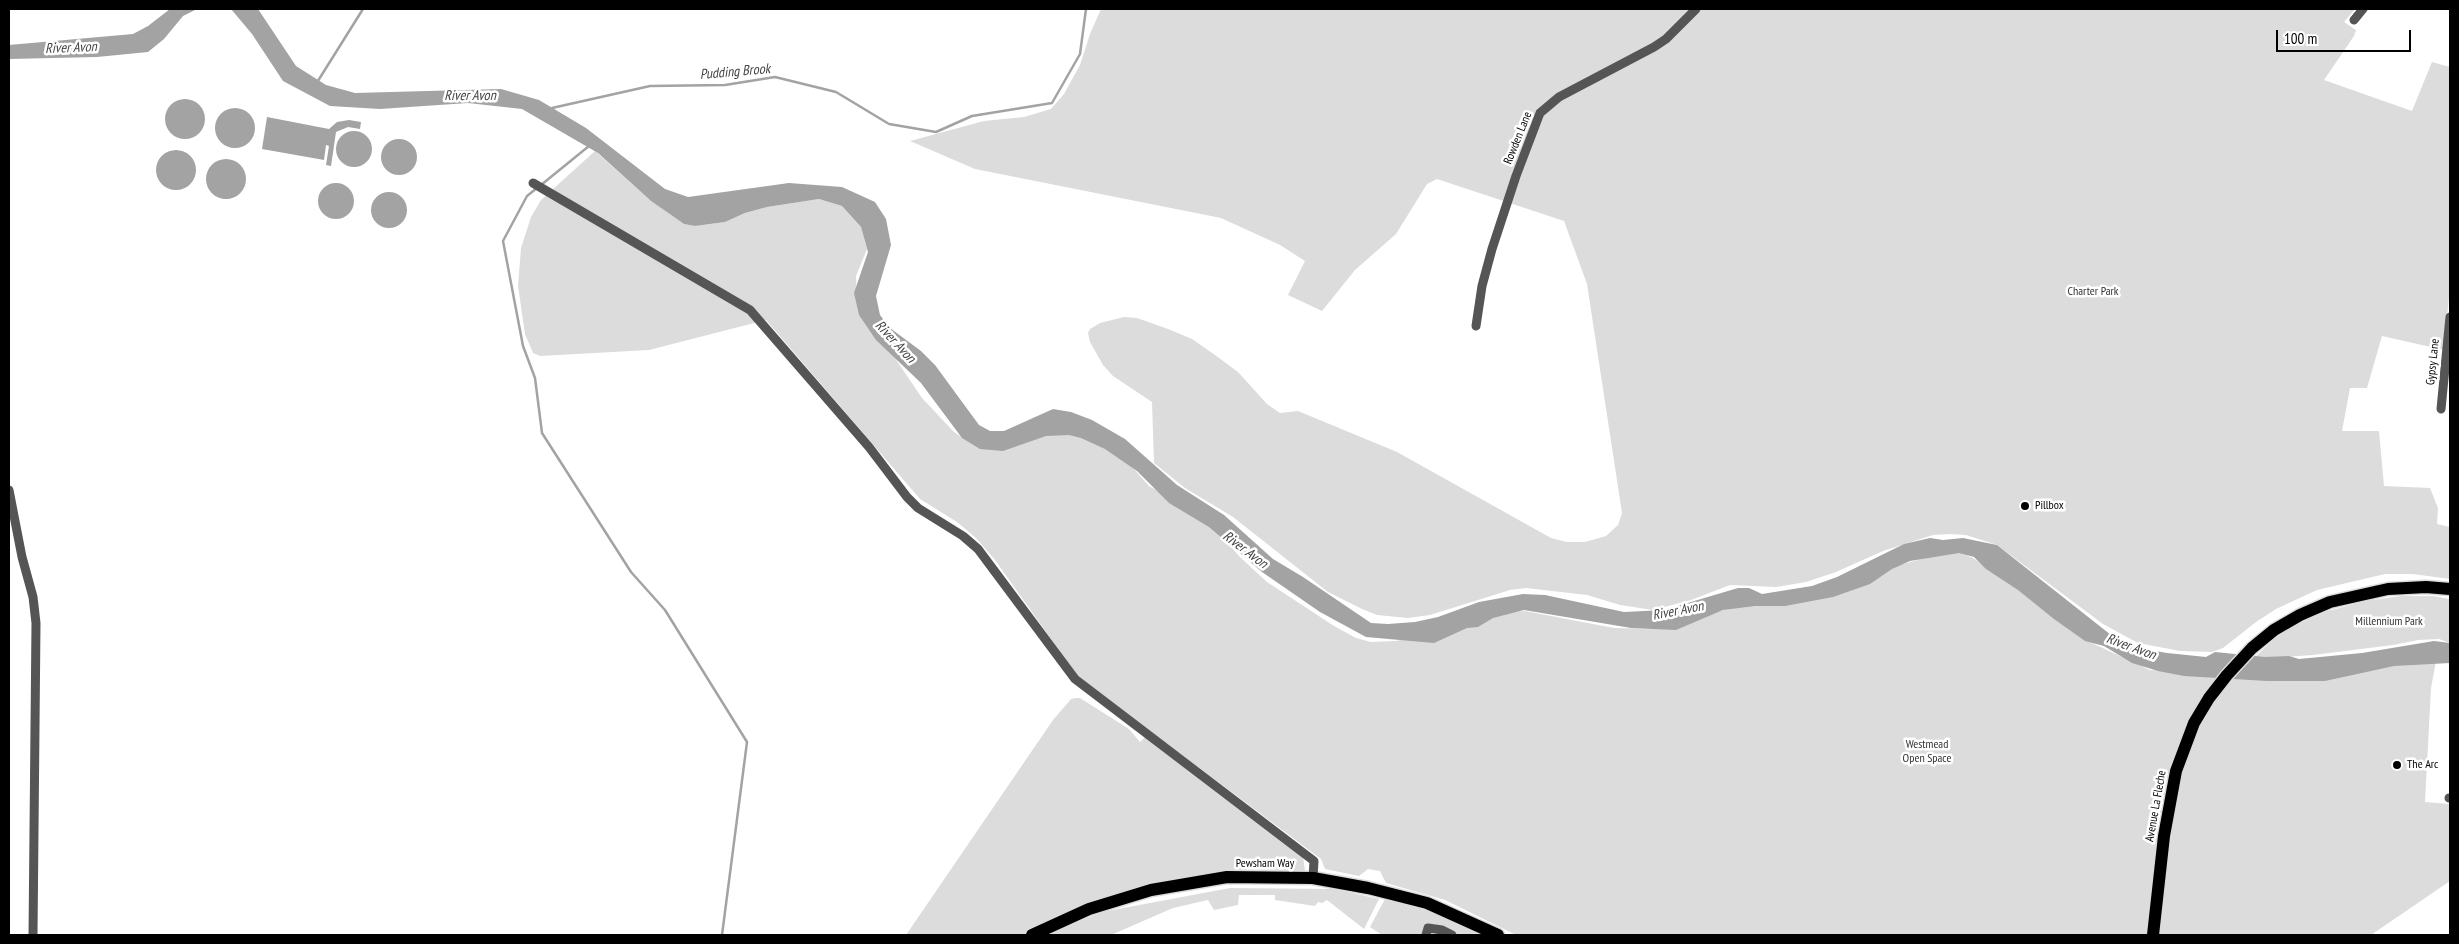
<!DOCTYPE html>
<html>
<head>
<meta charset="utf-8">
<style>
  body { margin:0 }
  #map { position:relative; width:2459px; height:944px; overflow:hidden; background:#fff; font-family:"PT Sans Narrow",sans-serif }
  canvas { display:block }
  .frame { position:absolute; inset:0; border:10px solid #000; pointer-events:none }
  .scale { position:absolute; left:2276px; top:30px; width:135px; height:22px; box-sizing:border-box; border:2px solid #000; border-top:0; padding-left:6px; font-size:15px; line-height:18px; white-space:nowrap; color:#000; -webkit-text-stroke:4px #fff; paint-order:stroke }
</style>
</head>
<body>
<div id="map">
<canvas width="2459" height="944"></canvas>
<div class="frame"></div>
<div class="scale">100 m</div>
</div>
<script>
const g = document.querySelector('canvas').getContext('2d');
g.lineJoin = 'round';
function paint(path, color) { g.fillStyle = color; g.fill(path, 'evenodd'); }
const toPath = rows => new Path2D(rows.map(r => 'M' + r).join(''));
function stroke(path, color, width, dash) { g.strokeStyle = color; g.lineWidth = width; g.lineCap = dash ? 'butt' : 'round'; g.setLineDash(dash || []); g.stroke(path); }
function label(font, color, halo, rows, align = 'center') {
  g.font = font + ' "PT Sans Narrow",sans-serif'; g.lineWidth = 5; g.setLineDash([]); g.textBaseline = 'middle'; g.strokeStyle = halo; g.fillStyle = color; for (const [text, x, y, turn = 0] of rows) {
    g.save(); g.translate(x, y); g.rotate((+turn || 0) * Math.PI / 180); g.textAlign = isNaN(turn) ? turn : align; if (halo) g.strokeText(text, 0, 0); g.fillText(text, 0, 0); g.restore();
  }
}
paint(toPath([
  [1101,9,2355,9,2344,22,2356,30,2354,36,2324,80,2412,111,2432,62,2450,67,2450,286,2444,350,2382,336,2367,388,2350,388,2342,431,2379,431,2384,486,2430,488,2438,508,2437,524,2450,527,2450,579,2413,574,2385,574,2317,590,2276,609,2256,622,2223,648,2212,652,2180,651,2138,643,2103,624,1997,545,1966,535,1950,534,1933,535,1883,551,1836,572,1806,582,1776,587,1730,585,1691,600,1653,610,1620,605,1587,595,1526,588,1510,590,1430,615,1408,618,1377,615,1362,609,1328,592,1233,517,1185,488,1154,463,1152,402,1113,376,1103,365,1090,342,1088,333,1090,329,1100,323,1124,317,1137,318,1168,329,1192,339,1215,355,1238,372,1267,404,1280,413,1298,411,1397,452,1551,538,1567,542,1585,542,1606,536,1618,525,1622,513,1587,284,1564,221,1437,179,1427,184,1396,234,1355,270,1322,311,1288,295,1305,261,1280,245,1221,218,975,169,910,141,984,121,1024,117,1051,109,1064,94,1080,65,1090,34],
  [595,151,651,201,684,224,695,226,725,222,745,213,767,207,819,199,842,206,861,227,867,249,856,276,857,302,922,398,954,432,966,440,1082,428,1111,443,1149,486,1206,519,1240,557,1267,582,1334,626,1356,638,1371,642,1395,641,1428,635,1506,612,1525,611,1614,628,1660,629,1701,616,1949,552,1959,552,1973,558,2047,609,2081,638,2150,670,2262,675,2437,656,2431,688,2425,802,2450,804,2450,881,2371,935,1516,935,1445,900,1386,883,1380,871,1368,869,1359,876,1325,869,1321,859,1078,677,995,560,976,538,957,522,920,499,766,320,649,350,540,356,533,353,525,334,518,286,521,248,531,217,541,200],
  [2401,596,2433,596,2450,599,2450,643,2439,639,2418,640,2393,645,2313,655,2270,658,2255,657,2274,639,2296,625,2328,611,2366,601],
  [1076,698,1080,698,1129,729,1140,742,1146,736,1303,856,1305,871,1214,873,1027,935,906,935,1053,720,1071,699],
  [1230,888,1334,889,1379,899,1364,929,1327,900,1322,903,1318,902,1315,906,1275,900,1275,895,1239,895,1238,905,1214,910,1208,900,1173,908,1111,935,1046,935,1102,912],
  [1385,899,1423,909,1484,935,1459,935,1433,924,1424,935,1382,935,1370,927]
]), '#dcdcdc');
paint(toPath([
  [170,9,197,9,183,16,164,39,148,52,97,57,9,59,9,45,133,34,148,26],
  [231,9,258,9,296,66,326,85,355,93,501,89,539,100,586,128,665,189,688,197,789,183,842,187,875,202,886,219,891,245,876,296,880,315,890,328,921,351,935,365,979,425,990,431,1004,431,1053,409,1071,412,1092,420,1125,439,1177,485,1224,515,1273,559,1303,577,1371,623,1388,624,1415,622,1438,617,1479,602,1523,594,1545,595,1624,612,1664,610,1738,588,1749,588,1762,594,1812,586,1837,577,1904,544,1930,538,1943,540,1963,538,1997,545,2111,635,2139,648,2167,653,2206,657,2215,652,2265,657,2289,656,2299,659,2362,653,2434,641,2450,643,2450,663,2394,666,2325,681,2267,681,2184,676,2158,671,2132,663,2104,646,2085,641,2054,619,2018,590,1986,569,1974,557,1959,553,1910,561,1892,569,1870,584,1833,597,1785,606,1755,606,1723,610,1676,630,1631,628,1524,610,1493,618,1478,627,1467,628,1434,643,1366,637,1320,612,1262,572,1209,527,1169,503,1137,471,1105,449,1081,438,1069,435,1046,436,1003,451,980,449,962,438,921,383,876,340,859,315,854,293,868,252,861,227,842,206,819,199,767,207,745,213,725,222,695,226,684,224,651,201,598,153,522,109,468,103,380,109,330,106,283,81,252,34],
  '165 119a20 20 0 1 1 40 0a20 20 0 1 1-40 0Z',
  '215 128a20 20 0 1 1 40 0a20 20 0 1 1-40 0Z',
  [267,117,329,129,337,122,349,120,361,122,360,129,348,127,336,132,331,166,326,165,329,146,326,145,324,160,262,149],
  '336 149a18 18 0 1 1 36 0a18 18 0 1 1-36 0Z',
  '381 157a18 18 0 1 1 36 0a18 18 0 1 1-36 0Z',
  '156 170a20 20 0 1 1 40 0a20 20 0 1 1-40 0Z',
  '206 179a20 20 0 1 1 40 0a20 20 0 1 1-40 0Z',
  '318 201a18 18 0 1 1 36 0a18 18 0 1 1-36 0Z',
  '371 210a18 18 0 1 1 36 0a18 18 0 1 1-36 0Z'
]), '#a3a3a3');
stroke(toPath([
  [316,84,363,9],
  [552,108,650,86,725,85,775,77,836,92,889,124,936,132,972,116,1052,103,1080,54,1086,9],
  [541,185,589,146],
  [537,188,527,196,503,241,523,346,535,378,542,433,631,572,665,610,747,742,722,935]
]), '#a3a3a3', 2.5);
const primary = toPath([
  [1032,935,1089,909,1151,890,1227,877,1313,878,1368,888,1427,903,1498,935],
  [2153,935,2164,836,2176,771,2194,723,2209,698,2227,675,2252,648,2274,630,2300,615,2330,602,2388,589,2426,587,2450,589]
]);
stroke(primary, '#dbdbdb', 15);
stroke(toPath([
  [2354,20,2363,9],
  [533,183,750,310,869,447,907,497,918,508,963,536,978,549,1075,679,1314,861,1313,878],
  [1476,326,1482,286,1492,249,1516,176,1540,113,1559,97,1654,47,1666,39,1696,9],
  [2441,409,2450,317],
  [9,490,22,557,33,597,36,623,33,935],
  [2449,798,2450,798],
  [1426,935,1428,928,1442,930,1452,935]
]), '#555', 9);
stroke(primary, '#000', 12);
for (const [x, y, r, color] of [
  [2025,506,5,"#000"],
  [2397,765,5,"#000"]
]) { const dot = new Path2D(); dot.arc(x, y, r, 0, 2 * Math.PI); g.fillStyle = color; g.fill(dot); stroke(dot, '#fff', 2); }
label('12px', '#000', '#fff', [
  ["Rowden Lane",1518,138,-68],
  ["Gypsy Lane",2433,362,-84],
  ["Avenue La Fleche",2156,806,-80],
  ["Pewsham Way",1265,864]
]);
label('12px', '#333', '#fff', [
  ["Charter Park",2093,292],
  ["Millennium Park",2389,622],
  ["Westmead",1927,745],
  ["Open Space",1927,759]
]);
label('12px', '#000', '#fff', [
  ["Pillbox",2035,506],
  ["The Arc",2407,765]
], 'left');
label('italic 14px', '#444', '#fff', [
  ["River Avon",71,48,-2],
  ["Pudding Brook",735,72,-5],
  ["River Avon",470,96],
  ["River Avon",895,342,47],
  ["River Avon",1245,550,37],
  ["River Avon",1678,611,-11],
  ["River Avon",2131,647,20]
]);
</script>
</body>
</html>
